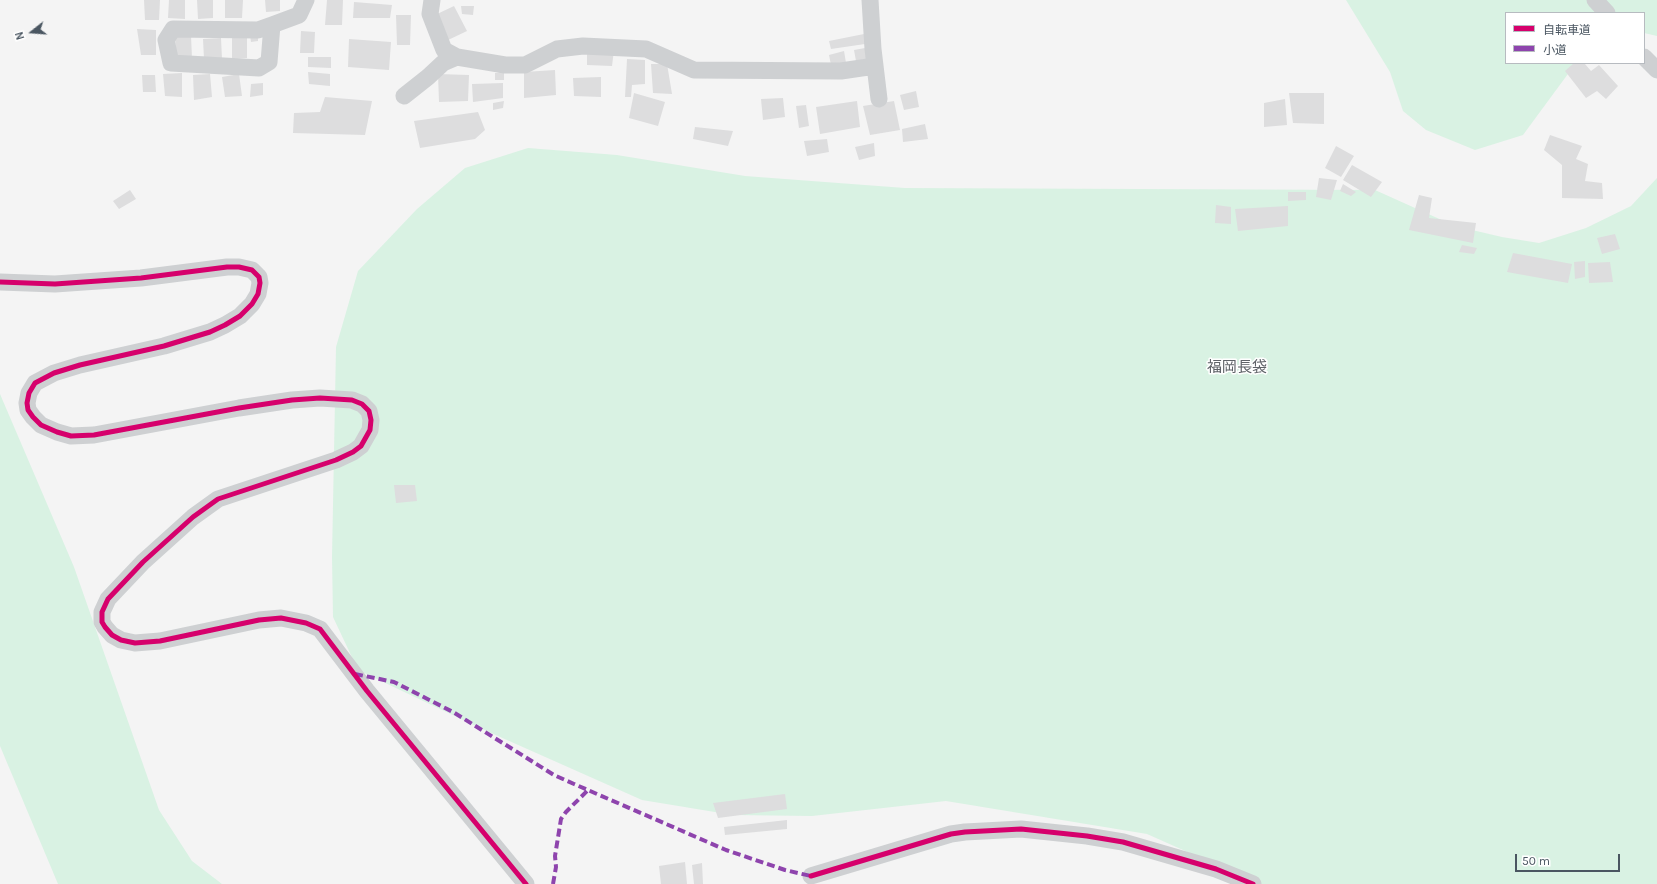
<!DOCTYPE html>
<html>
<head>
<meta charset="utf-8">
<style>
  body { margin:0 }
  #map { position:relative; width:1657px; height:884px; overflow:hidden; background:#f4f4f4; font-family:Karla,"Noto Sans JP",sans-serif }
  canvas { display:block }
  .legend { position:absolute; left:1505px; top:12px; width:140px; height:52px; box-sizing:border-box; background:#fff; border:1px solid #b7bbc0; margin:0; padding:5px 7px; list-style:none; font-size:12px; color:#4a5661 }
  .legend li { display:flex; align-items:center; gap:8px; height:20px }
  .legend b { width:20px; border:1px solid #b7bbc0 }
  .north { position:absolute; left:12px; top:12px; width:40px; height:40px; -webkit-text-stroke:3px #fff; paint-order:stroke; rotate:253deg; font-size:11px; font-weight:700; line-height:16px; text-align:center; color:#4a5661 }
  .north::after { content:''; display:block; margin:auto; width:14px; height:18px; background:#4a5661; clip-path:polygon(50% 0,100% 100%,50% 72%,0 100%) }
  .scale { position:absolute; left:1515px; top:854px; width:105px; height:18px; box-sizing:border-box; border:2px solid #4a5661; border-top:0; padding-left:5px; font-size:12px; line-height:14px; white-space:nowrap; color:#4a5661; -webkit-text-stroke:3px #fff; paint-order:stroke }
</style>
</head>
<body>
<div id="map">
<canvas width="1657" height="884"></canvas>
<ul class="legend">
<li><b style="height:5px;background:#d6006c"></b>自転車道</li>
<li><b style="height:5px;background:#8e44ad"></b>小道</li>
</ul>
<div class="north">N</div>
<div class="scale">50 m</div>
</div>
<script>
const g = document.querySelector('canvas').getContext('2d');
g.lineJoin = 'round';
function paint(path, color) { g.fillStyle = color; g.fill(path, 'evenodd'); }
const toPath = rows => new Path2D(rows.map(r => 'M' + r).join(''));
function stroke(path, color, width, dash) { g.strokeStyle = color; g.lineWidth = width; g.lineCap = dash ? 'butt' : 'round'; g.setLineDash(dash || []); g.stroke(path); }
function label(font, color, halo, rows, align = 'center') {
  g.font = font + ' Karla,"Noto Sans JP",sans-serif'; g.lineWidth = 3; g.setLineDash([]); g.textBaseline = 'middle'; g.strokeStyle = halo; g.fillStyle = color; for (const [text, x, y, turn = 0] of rows) {
    g.save(); g.translate(x, y); g.rotate((+turn || 0) * Math.PI / 180); g.textAlign = isNaN(turn) ? turn : align; if (halo) g.strokeText(text, 0, 0); g.fillText(text, 0, 0); g.restore();
  }
}
paint(toPath([
  [1346,0,1657,0,1657,36,1644,33,1644,13,1506,13,1506,63,1576,63,1523,135,1475,150,1426,130,1403,111,1390,72],
  [528,148,617,155,745,176,905,188,1375,190,1455,226,1502,237,1539,243,1586,228,1631,206,1657,178,1657,884,1241,884,1228,870,1147,834,946,801,812,816,733,815,642,800,480,728,358,670,333,617,332,557,336,347,358,271,417,209,465,168],
  [0,394,74,567,159,810,192,861,222,884,58,884,0,746]
]), '#d9f2e3');
paint(toPath([
  [144,0,160,0,159,20,145,20],
  [169,0,185,0,185,19,168,18],
  [197,0,213,0,213,18,198,19],
  [225,0,243,0,242,18,225,18],
  [265,0,280,0,280,11,266,12],
  [327,0,343,0,342,25,325,25],
  [354,2,392,5,390,18,353,18],
  [454,6,467,31,446,41,435,15],
  [461,6,474,6,473,15,462,14],
  [396,15,411,15,410,45,397,45],
  [137,29,156,30,156,55,141,55],
  [301,31,315,32,314,53,300,53],
  [864,34,865,44,831,49,829,41],
  [250,35,258,35,258,41,251,42],
  [191,36,192,58,176,58,175,37],
  [247,36,247,58,232,59,232,38],
  [221,38,222,59,204,59,203,39],
  [349,39,391,42,389,70,348,67],
  [865,48,867,59,856,61,854,50],
  [587,49,614,50,612,66,587,65],
  [844,51,846,63,831,65,829,55],
  [308,57,331,57,331,68,308,67],
  [627,59,645,60,645,84,632,85,631,97,625,97],
  [1574,63,1585,64,1591,71,1599,65,1618,86,1606,99,1597,91,1586,98,1565,71],
  [651,64,667,64,672,94,653,93],
  [555,70,556,95,524,98,524,72],
  [308,72,330,74,330,86,309,84],
  [504,72,504,80,495,80,495,73],
  [182,73,182,97,165,96,163,74],
  [210,74,212,97,194,100,193,75],
  [239,74,242,96,225,97,222,77],
  [438,74,469,75,468,101,439,102],
  [142,75,155,75,156,92,143,92],
  [601,77,601,97,574,96,573,78],
  [263,83,263,95,250,97,251,84],
  [503,83,503,98,473,102,472,84],
  [916,91,919,107,904,110,900,95],
  [634,93,665,102,658,126,629,118],
  [1289,93,1324,93,1324,124,1293,123],
  [325,97,372,101,365,135,293,133,294,113,320,112],
  [783,98,785,117,763,120,761,99],
  [1285,99,1287,125,1264,127,1264,103],
  [504,101,503,108,493,110,493,103],
  [857,101,860,127,820,134,816,107],
  [894,101,900,130,870,135,863,106],
  [806,105,809,126,799,128,796,106],
  [478,112,485,130,475,139,420,148,414,121],
  [925,124,928,139,903,142,902,129],
  [695,127,733,131,728,146,693,139],
  [1550,135,1582,146,1576,159,1588,164,1585,181,1602,183,1603,199,1562,198,1562,165,1544,150],
  [827,139,829,152,807,156,804,141],
  [874,143,875,156,859,160,855,147],
  [1336,146,1354,156,1341,177,1325,168],
  [1352,165,1382,182,1371,197,1343,180],
  [1319,178,1337,180,1331,200,1316,197],
  [1343,184,1356,192,1351,196,1340,191],
  [130,190,136,199,119,209,113,201],
  [1288,192,1306,192,1306,200,1288,201],
  [1419,195,1432,198,1429,218,1476,223,1473,243,1409,230],
  [1216,205,1231,207,1231,224,1215,223],
  [1288,206,1288,226,1238,231,1235,209],
  [1615,234,1620,249,1602,254,1597,238],
  [1462,245,1477,248,1474,254,1459,252],
  [1513,253,1572,264,1568,283,1507,272],
  [1585,261,1585,277,1575,279,1574,262],
  [1610,262,1613,282,1589,283,1588,263],
  [394,485,415,485,417,501,396,503],
  [785,794,787,809,718,818,713,803],
  [787,820,787,829,725,835,724,827],
  [685,862,687,884,661,884,659,866],
  [702,863,703,884,694,884,692,865]
]), '#ddddde');
stroke(toPath([
  [432,0,430,14,444,50,457,57],
  [870,0,873,49,879,99],
  [1595,0,1607,13],
  [272,25,269,62,259,68,171,63,166,40,173,29,258,30,272,25,299,15,306,0],
  [1644,57,1657,70],
  [404,96,428,77,443,63,457,57,505,65,525,65,557,49,583,46,646,49,694,70,841,71,875,66],
  [0,282,55,284,141,278,227,267,239,267,252,270,259,277,260,283,258,294,252,304,240,316,225,325,210,332,164,346,80,365,54,373,35,383,29,393,27,403,28,410,33,417,41,425,57,432,71,436,94,435,239,408,292,400,320,398,352,400,362,404,369,411,371,420,370,430,361,446,353,452,336,460,218,499,193,517,143,562,108,599,102,612,102,622,105,627,112,635,121,640,135,643,160,641,259,620,281,618,306,623,320,629,367,691,526,884],
  [811,876,951,834,965,832,1021,829,1087,836,1123,842,1216,869,1253,884]
]), '#ced0d2', 17);
stroke(toPath([
  [355,674,394,682,453,712,554,775,574,784,726,850,785,870,811,876],
  [553,884,556,867,555,856,561,819,566,812,588,790]
]), '#8e44ad', 4, [8, 4]);
stroke(toPath([
  [0,282,55,284,141,278,227,267,239,267,252,270,259,277,260,283,258,294,252,304,240,316,225,325,210,332,164,346,80,365,54,373,35,383,29,393,27,403,28,410,33,417,41,425,57,432,71,436,94,435,239,408,292,400,320,398,352,400,362,404,369,411,371,420,370,430,361,446,353,452,336,460,218,499,193,517,143,562,108,599,102,612,102,622,105,627,112,635,121,640,135,643,160,641,259,620,281,618,306,623,320,629,367,691,526,884],
  [811,876,951,834,965,832,1021,829,1087,836,1123,842,1216,869,1253,884]
]), '#d6006c', 5);
label('15px', '#5f6368', '#fff', [
  ["福岡長袋",1237,368]
]);
</script>
</body>
</html>
